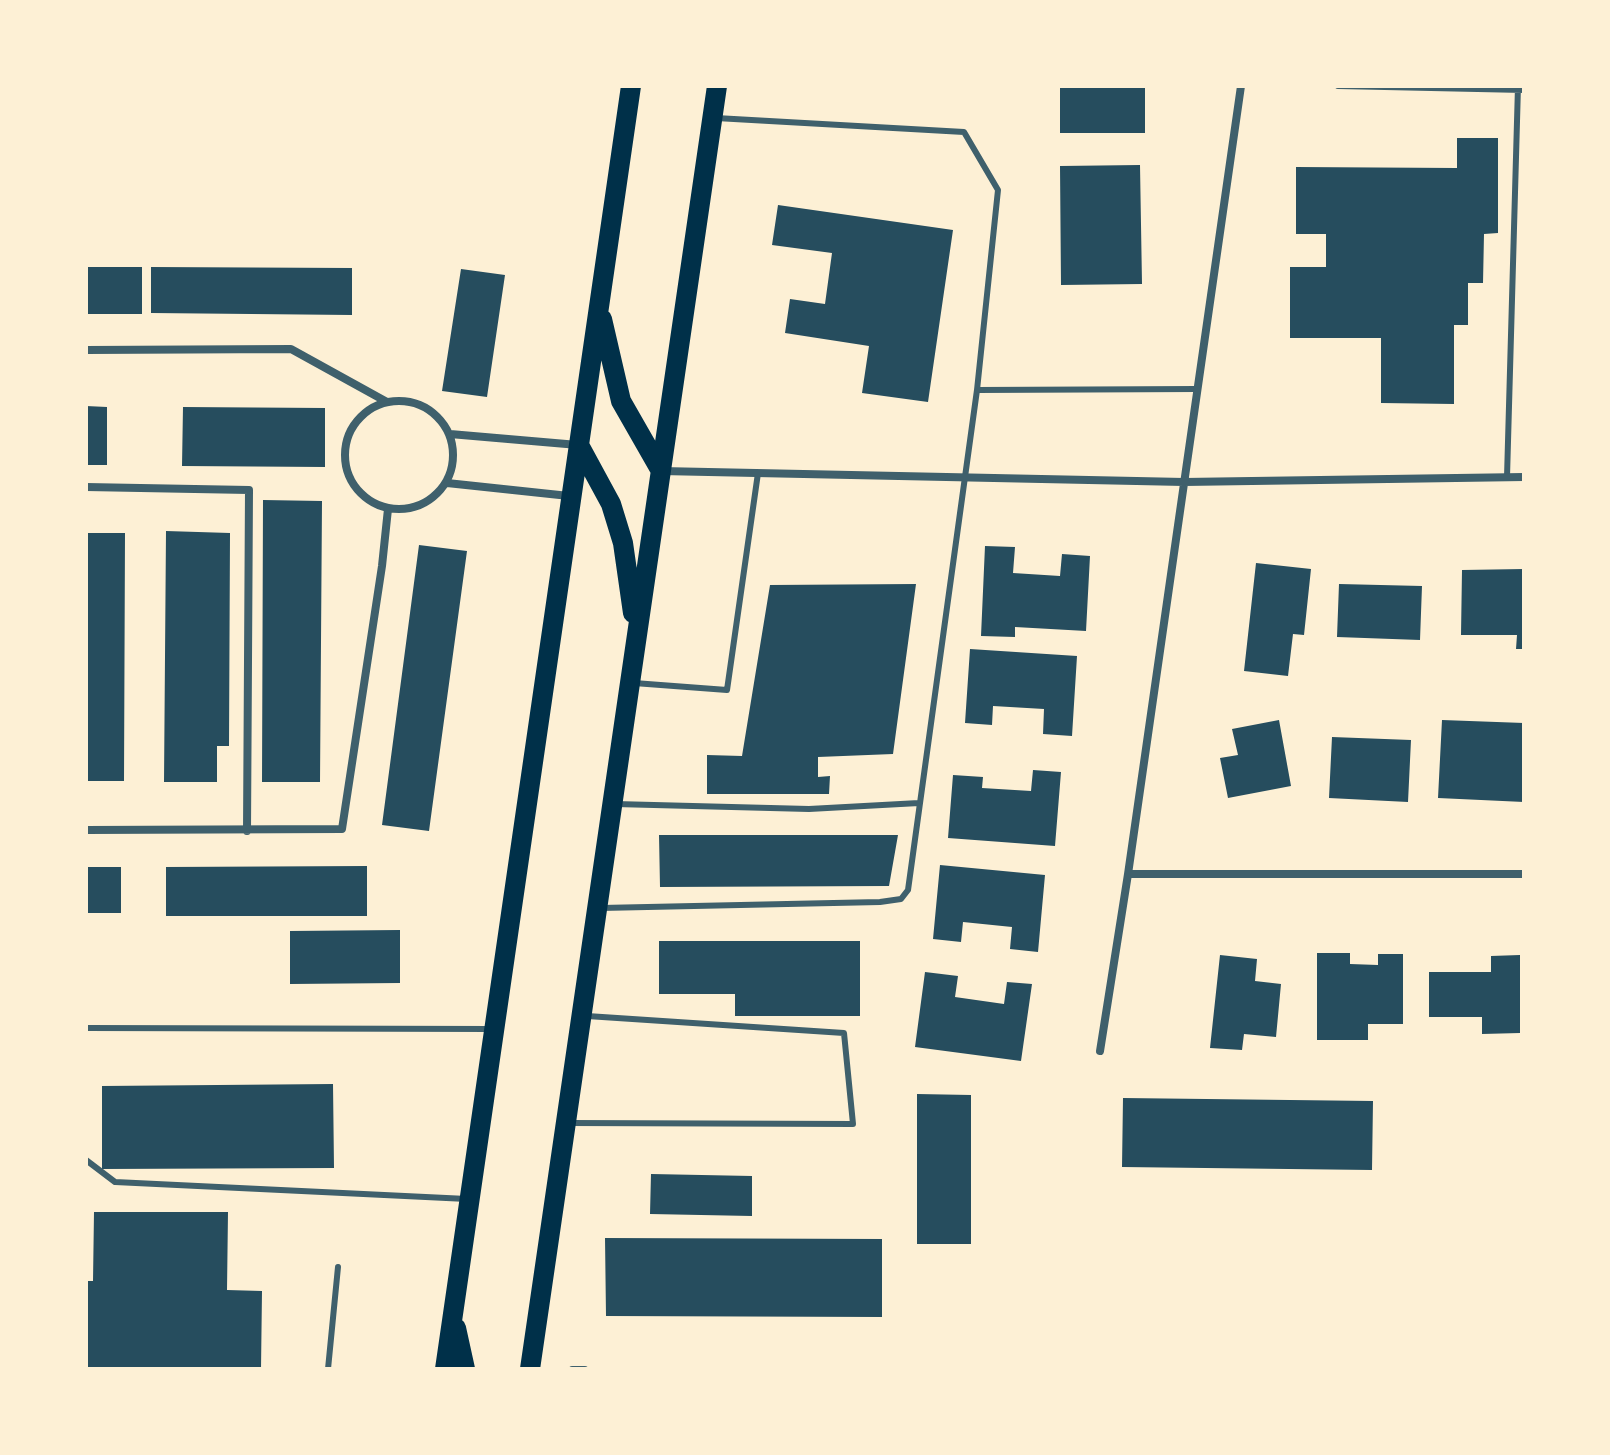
<!DOCTYPE html>
<html>
<head>
<meta charset="utf-8">
<style>
  body { margin:0 }
  #map { position:relative; width:1610px; height:1455px; overflow:hidden; background:#fdf0d5; font-family:"Open Sans",sans-serif }
  canvas { display:block }
  .frame { position:absolute; inset:0; border:88px solid #fdf0d5; pointer-events:none }
</style>
</head>
<body>
<div id="map">
<canvas width="1610" height="1455"></canvas>
<div class="frame"></div>
</div>
<script>
const g = document.querySelector('canvas').getContext('2d');
g.lineJoin = 'round';
function paint(path, color) { g.fillStyle = color; g.fill(path, 'evenodd'); }
const toPath = rows => new Path2D(rows.map(r => 'M' + r).join(''));
function stroke(path, color, width, dash) { g.strokeStyle = color; g.lineWidth = width; g.lineCap = dash ? 'butt' : 'round'; g.setLineDash(dash || []); g.stroke(path); }
paint(toPath([
  [1060,86,1145,86,1145,133,1060,133],
  [1457,138,1498,138,1498,233,1484,234,1483,283,1468,283,1468,325,1454,325,1454,404,1381,403,1381,338,1290,338,1290,267,1326,267,1326,234,1296,234,1296,167,1457,168],
  [1140,165,1142,284,1061,285,1060,166],
  [778,205,953,230,928,402,862,393,869,346,785,333,790,299,825,304,832,253,772,245],
  [86,267,142,267,142,314,86,314],
  [151,267,352,268,352,315,151,313],
  [461,269,505,275,487,397,442,391],
  [86,406,107,407,107,465,86,465],
  [183,407,325,408,325,467,182,466],
  [263,500,322,501,320,782,262,782],
  [166,531,230,533,229,746,217,746,217,782,164,782],
  [86,533,125,533,124,781,86,781],
  [419,545,467,551,429,831,382,825],
  [985,546,1015,547,1013,573,1060,576,1062,554,1090,556,1086,631,1015,627,1015,637,981,636],
  [1256,563,1311,569,1304,635,1293,634,1288,676,1244,671],
  [1524,569,1524,649,1516,649,1517,635,1461,635,1462,570],
  [916,584,893,754,818,757,818,777,830,776,829,794,707,794,707,755,742,756,770,585],
  [1339,584,1422,586,1420,640,1337,637],
  [970,649,1077,656,1072,736,1043,734,1044,709,993,706,992,725,965,723],
  [1279,720,1291,786,1228,798,1220,758,1238,755,1232,729],
  [1442,720,1524,723,1524,802,1438,798],
  [1332,737,1411,740,1408,802,1329,798],
  [1033,770,1061,772,1055,846,948,838,953,775,983,777,982,788,1031,791],
  [659,835,898,835,889,886,660,887],
  [940,865,1045,875,1038,952,1010,949,1012,927,963,922,961,942,933,939],
  [367,866,367,916,166,916,166,867],
  [86,867,121,867,121,913,86,913],
  [400,930,400,983,290,984,290,931],
  [659,941,860,941,860,1016,735,1016,735,994,659,994],
  [1317,953,1350,953,1350,964,1378,965,1378,954,1403,954,1403,1024,1368,1024,1368,1040,1317,1040],
  [1220,955,1257,959,1255,981,1281,984,1276,1037,1244,1034,1242,1050,1210,1048],
  [1520,955,1520,1033,1482,1034,1482,1017,1429,1017,1429,972,1491,972,1491,956],
  [925,972,958,976,955,997,1004,1004,1007,982,1032,984,1021,1061,915,1047],
  [333,1084,334,1168,102,1169,102,1086],
  [917,1094,971,1095,971,1244,917,1244],
  [1123,1098,1373,1101,1372,1170,1122,1167],
  [651,1174,752,1176,752,1216,650,1214],
  [94,1212,228,1212,227,1290,262,1291,261,1369,86,1369,86,1281,93,1281],
  [605,1238,882,1239,882,1317,606,1316]
]), '#264d5e');
stroke(toPath([
  [1338,86,1524,90],
  [716,118,964,132,998,190,977,390],
  [1507,477,1518,86],
  [634,683,727,690,758,473],
  [615,804,809,809,919,803],
  [601,908,880,902,901,899,908,890,977,390,1197,389],
  [86,1028,491,1029],
  [569,1123,853,1124,844,1033,587,1016],
  [86,1160,115,1182,467,1199],
  [328,1369,338,1267],
  [572,1369,585,1369]
]), '#3f606c', 6);
stroke(toPath([
  [86,350,291,349,387,402],
  '345 455a54 54 0 1 1 108 0a54 54 0 1 1-108 0Z',
  [450,434,578,445],
  [661,471,1184,482,1524,477],
  [447,483,569,496],
  [86,487,249,490,247,831],
  [86,830,342,829,382,566,388,509],
  [1128,874,1524,874],
  [1100,1051,1128,874,1241,86]
]), '#3f606c', 8);
stroke(toPath([
  [602,319,621,401,661,471],
  [579,445,611,504,623,543,633,613],
  [456,1328,465,1369],
  [445,1369,631,86],
  [530,1369,717,86]
]), '#003049', 20);
</script>
</body>
</html>
